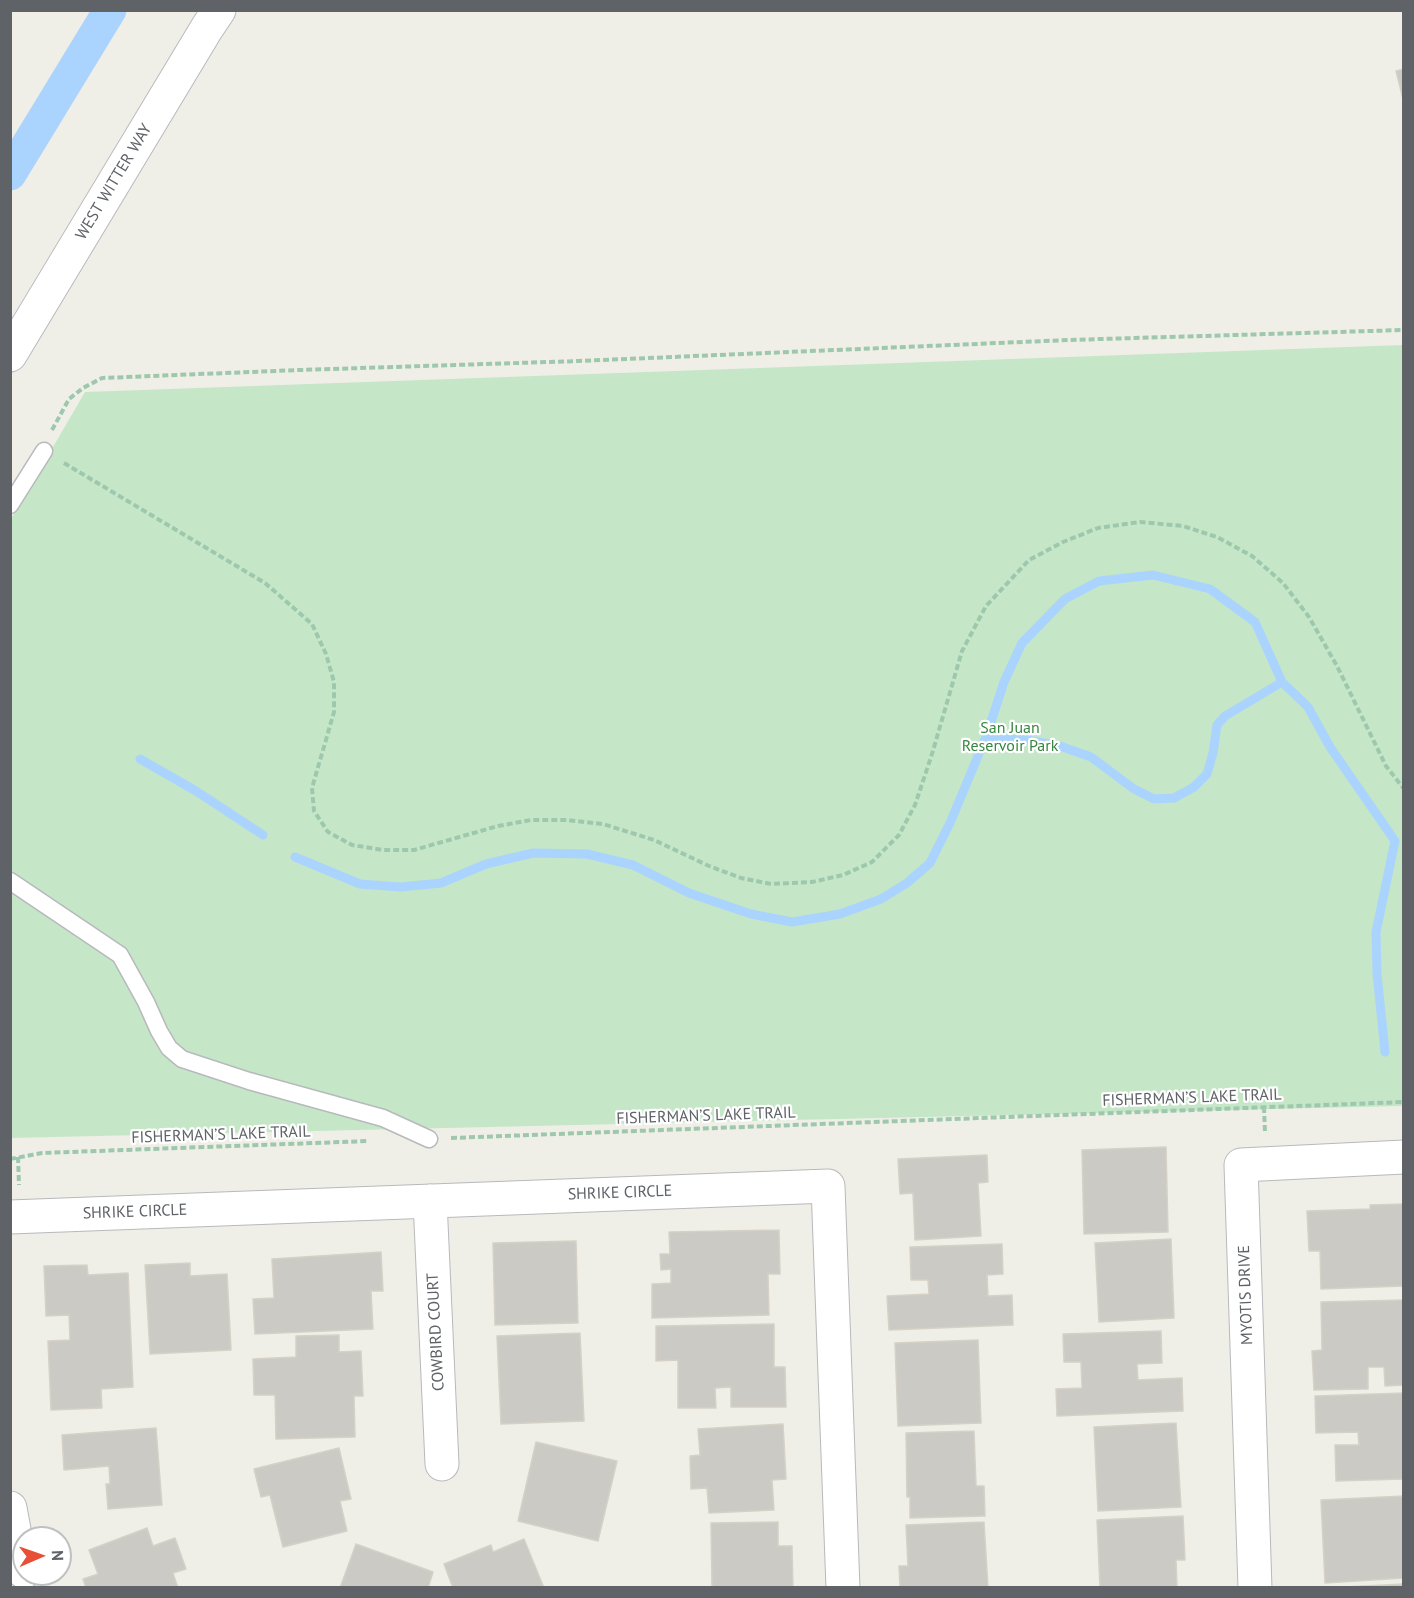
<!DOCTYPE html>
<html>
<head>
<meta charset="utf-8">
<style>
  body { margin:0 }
  #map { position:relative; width:1414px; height:1598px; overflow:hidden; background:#f0efe7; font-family:"PT Sans",sans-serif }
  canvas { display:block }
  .frame { position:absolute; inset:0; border:12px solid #5f6267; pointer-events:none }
  .north { position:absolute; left:12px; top:1526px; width:60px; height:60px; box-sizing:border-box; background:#fff; border:2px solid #bfc0c2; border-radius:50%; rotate:88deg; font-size:16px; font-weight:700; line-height:24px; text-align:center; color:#5f6267 }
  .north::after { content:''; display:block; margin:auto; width:21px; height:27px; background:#e75037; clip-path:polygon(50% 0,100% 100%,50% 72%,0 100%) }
</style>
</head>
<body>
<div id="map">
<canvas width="1414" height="1598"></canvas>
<div class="frame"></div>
<div class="north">N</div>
</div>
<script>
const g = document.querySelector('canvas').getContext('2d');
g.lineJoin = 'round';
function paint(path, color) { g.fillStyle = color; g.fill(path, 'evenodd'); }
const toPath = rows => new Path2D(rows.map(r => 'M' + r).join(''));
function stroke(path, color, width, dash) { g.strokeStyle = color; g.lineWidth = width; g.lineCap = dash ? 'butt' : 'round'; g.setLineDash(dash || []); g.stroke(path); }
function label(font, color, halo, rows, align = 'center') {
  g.font = font + ' "PT Sans",sans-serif'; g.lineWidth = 4.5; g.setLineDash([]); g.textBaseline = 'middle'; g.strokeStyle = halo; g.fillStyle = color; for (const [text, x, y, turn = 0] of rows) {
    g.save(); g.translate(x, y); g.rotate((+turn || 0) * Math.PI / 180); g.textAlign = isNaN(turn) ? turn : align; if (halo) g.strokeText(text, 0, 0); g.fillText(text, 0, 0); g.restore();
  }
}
paint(toPath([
  [1403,345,1403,1106,11,1138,11,519,85,392]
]), '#c5e7c7');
stroke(toPath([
  [986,737,1027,740,1060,746,1091,757,1134,789,1154,799,1174,798,1194,787,1207,774,1213,753,1217,725,1225,716,1282,682],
  [140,759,196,791,263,835],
  [295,857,360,884,401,887,441,883,486,864,533,853,587,854,633,865,689,893,751,914,792,922,840,914,881,899,907,883,930,863,950,823,986,737,1004,682,1022,643,1065,599,1099,581,1153,575,1210,589,1255,622,1282,682,1308,707,1330,747,1395,841,1376,932,1377,974,1385,1052]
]), '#aad4fe', 9);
stroke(toPath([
  [10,174,110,10]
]), '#aad4fe', 33);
const building = toPath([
  [1404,69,1404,103,1396,71,1404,69],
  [1166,1147,1168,1232,1084,1234,1082,1150,1166,1147],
  [987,1155,988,1182,978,1183,981,1236,915,1240,913,1193,900,1194,898,1159,987,1155],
  [1404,1204,1404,1286,1321,1289,1320,1251,1309,1251,1307,1211,1370,1209,1370,1205,1404,1204],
  [779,1230,780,1274,768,1274,769,1315,652,1318,652,1284,671,1283,671,1269,661,1270,660,1254,670,1254,669,1232,779,1230],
  [1171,1239,1174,1318,1099,1322,1095,1243,1171,1239],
  [576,1241,578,1323,495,1325,493,1243,576,1241],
  [1002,1244,1003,1274,987,1275,988,1296,1012,1295,1013,1325,889,1330,887,1296,929,1294,928,1280,911,1280,910,1247,1002,1244],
  [381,1252,383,1291,371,1291,373,1329,255,1334,253,1299,274,1298,272,1259,381,1252],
  [190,1263,190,1276,227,1274,231,1350,150,1354,145,1265,190,1263],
  [87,1265,88,1275,128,1273,133,1387,101,1389,102,1408,51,1410,48,1341,70,1340,69,1315,46,1316,44,1266,87,1265],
  [1404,1300,1404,1385,1385,1386,1384,1367,1368,1367,1368,1389,1314,1390,1312,1351,1322,1350,1321,1302,1404,1300],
  [774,1324,774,1367,785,1367,786,1407,731,1407,731,1387,715,1388,716,1408,678,1408,678,1360,656,1361,656,1326,774,1324],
  [1161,1331,1162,1363,1137,1364,1138,1380,1182,1378,1183,1411,1057,1416,1056,1389,1082,1388,1081,1362,1064,1362,1063,1334,1161,1331],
  [580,1333,584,1421,501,1424,497,1336,580,1333],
  [339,1335,339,1352,361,1351,363,1396,354,1396,355,1437,276,1439,275,1395,254,1395,253,1359,296,1357,296,1336,339,1335],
  [978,1340,981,1423,898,1426,895,1343,978,1340],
  [1404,1393,1404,1479,1336,1481,1335,1445,1359,1445,1358,1432,1316,1433,1315,1396,1404,1393],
  [1176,1423,1181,1507,1098,1511,1094,1427,1176,1423],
  [783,1424,786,1479,772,1480,774,1510,709,1513,707,1488,691,1489,690,1456,700,1455,698,1429,783,1424],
  [156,1428,162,1505,108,1509,106,1484,110,1484,109,1466,64,1470,62,1435,156,1428],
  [974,1431,976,1486,984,1486,985,1516,910,1518,910,1497,907,1497,906,1433,974,1431],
  [536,1442,617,1461,598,1541,518,1521,536,1442],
  [339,1448,351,1499,340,1501,347,1531,283,1547,270,1495,261,1497,254,1469,339,1448],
  [1404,1496,1404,1578,1325,1583,1321,1500,1404,1496],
  [1183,1516,1185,1560,1176,1560,1177,1588,1100,1588,1097,1520,1183,1516],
  [778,1522,778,1546,792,1546,793,1588,712,1588,711,1523,778,1522],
  [984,1522,988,1588,900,1588,899,1566,908,1566,906,1525,984,1522],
  [147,1528,153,1546,175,1538,186,1569,173,1573,178,1588,86,1588,83,1579,98,1574,89,1550,147,1528],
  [524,1539,544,1588,453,1588,444,1564,491,1545,493,1552,524,1539],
  [356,1544,433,1572,428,1588,340,1588,356,1544],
  [1404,1584,1404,1588,1323,1588,1404,1584]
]);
paint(building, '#cccac4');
stroke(building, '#d5d1c6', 1.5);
const lane = toPath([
  [10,505,44,451],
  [10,881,120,955,146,1002,159,1031,169,1048,182,1059,249,1081,383,1118,429,1139]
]);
const street = toPath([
  [10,355,207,28,219,10],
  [430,1201,442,1464],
  [10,1217,828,1186,843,1588],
  [10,1508,17,1546,24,1572],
  [1255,1588,1241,1165,1404,1157]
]);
stroke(lane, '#b7b9bd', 19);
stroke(street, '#b7b9bd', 35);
stroke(toPath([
  [52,430,69,399,83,388,102,378,300,370,579,361,1068,340,1404,330],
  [64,463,265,583,312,624,326,654,334,682,334,712,312,788,314,811,328,832,352,845,383,850,414,850,498,826,531,820,567,820,603,824,654,840,709,866,741,878,771,884,812,882,843,875,872,862,899,835,915,805,932,754,962,651,986,606,1029,560,1063,542,1098,528,1140,522,1183,526,1217,537,1252,556,1283,583,1309,617,1337,666,1386,766,1404,789],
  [1264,1107,1265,1133],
  [451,1138,1404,1102],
  [18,1157,19,1185],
  [10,1159,42,1153,369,1141]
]), '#9ec8ad', 4, [6, 3]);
stroke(lane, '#fff', 16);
stroke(street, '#fff', 33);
label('16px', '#5f6267', '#fff', [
  ["WEST WITTER WAY",114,182,-59],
  ["FISHERMAN’S LAKE TRAIL",1192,1098,-2],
  ["FISHERMAN’S LAKE TRAIL",706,1116,-2],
  ["FISHERMAN’S LAKE TRAIL",221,1135,-2],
  ["SHRIKE CIRCLE",620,1193,-2],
  ["SHRIKE CIRCLE",135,1212,-2],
  ["MYOTIS DRIVE",1246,1295,-92],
  ["COWBIRD COURT",436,1332,-93]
]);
label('16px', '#378640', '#fff', [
  ["San Juan",1010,728],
  ["Reservoir Park",1010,746]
]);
</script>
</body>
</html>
